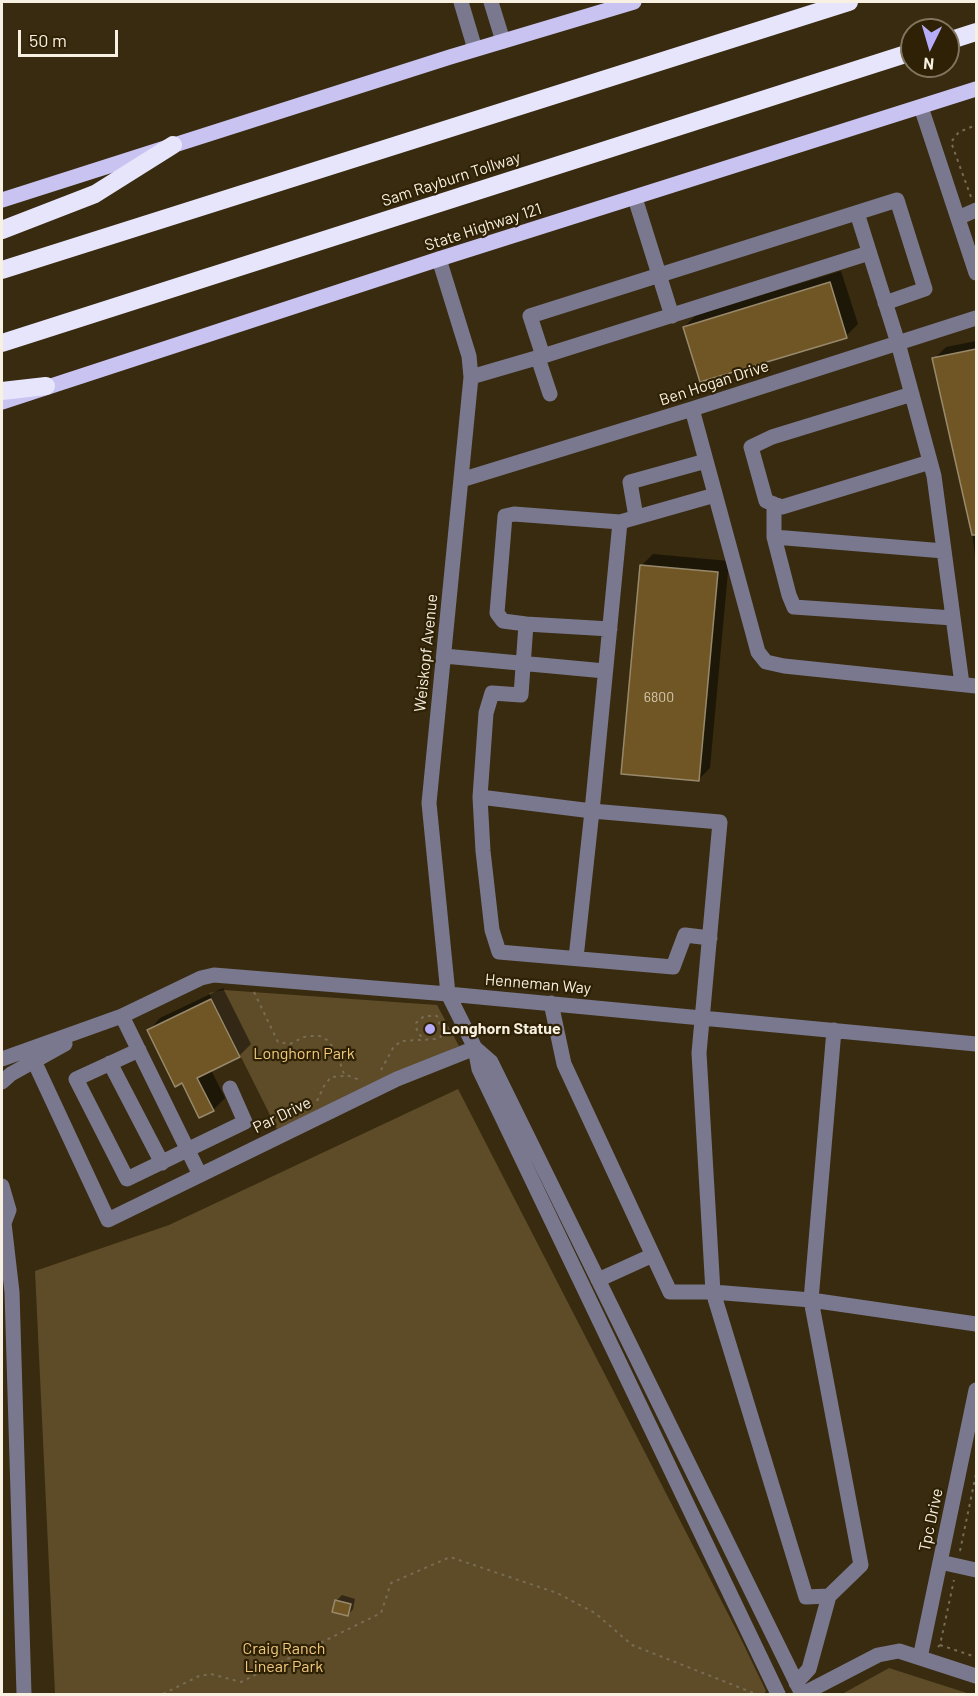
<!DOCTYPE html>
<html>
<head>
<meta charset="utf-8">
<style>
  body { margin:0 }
  #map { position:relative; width:978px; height:1696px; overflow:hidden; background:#382b0f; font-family:Barlow,sans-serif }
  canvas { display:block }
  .frame { position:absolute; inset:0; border:3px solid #f8f0e0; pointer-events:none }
  .north { position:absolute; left:900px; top:18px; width:60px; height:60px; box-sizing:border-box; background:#2e2105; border:2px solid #7f745d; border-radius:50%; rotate:185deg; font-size:16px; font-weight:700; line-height:24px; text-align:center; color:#f8f0e0 }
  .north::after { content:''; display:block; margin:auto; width:21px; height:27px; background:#b6acf8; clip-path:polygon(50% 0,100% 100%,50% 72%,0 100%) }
  .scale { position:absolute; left:18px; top:30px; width:100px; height:27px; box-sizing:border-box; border:3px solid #f8f0e0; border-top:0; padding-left:8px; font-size:18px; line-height:21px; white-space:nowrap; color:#f8f0e0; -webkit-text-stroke:4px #2e2105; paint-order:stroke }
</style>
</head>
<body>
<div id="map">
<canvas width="978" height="1696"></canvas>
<div class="frame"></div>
<div class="north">N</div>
<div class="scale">50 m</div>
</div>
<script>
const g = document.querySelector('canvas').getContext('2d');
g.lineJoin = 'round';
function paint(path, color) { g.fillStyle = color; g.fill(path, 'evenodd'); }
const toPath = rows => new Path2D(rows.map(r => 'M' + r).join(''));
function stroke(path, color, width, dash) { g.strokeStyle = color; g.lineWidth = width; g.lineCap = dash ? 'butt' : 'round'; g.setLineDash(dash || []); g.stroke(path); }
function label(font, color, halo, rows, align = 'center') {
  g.font = font + ' Barlow,sans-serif'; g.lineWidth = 4.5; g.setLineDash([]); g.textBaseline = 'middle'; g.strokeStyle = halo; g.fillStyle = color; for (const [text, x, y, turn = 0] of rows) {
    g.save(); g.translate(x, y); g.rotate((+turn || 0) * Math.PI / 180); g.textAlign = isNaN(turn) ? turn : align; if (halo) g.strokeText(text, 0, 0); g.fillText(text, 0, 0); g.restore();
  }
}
paint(toPath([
  [224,990,437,1005,459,1046,277,1129,209,993],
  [458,1089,741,1639,766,1691,764,1694,55,1694,35,1271,169,1225],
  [889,1668,970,1694,971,1694,842,1694]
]), '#5e4c28');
paint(toPath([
  [841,271,858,324,846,336,684,327,696,315],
  [976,341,976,566,972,530,934,359,946,347],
  [653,554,729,561,710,768,698,780,641,566],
  [223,988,251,1044,239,1056,211,1070,225,1098,213,1110,183,1081,149,1030,160,1018],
  [342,1595,355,1599,353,1609,348,1615,336,1601]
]), '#0007');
const building = toPath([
  [830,282,847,338,700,382,683,327,830,282],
  [976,349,976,535,972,535,932,358,976,349],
  [640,565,718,572,699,781,621,774,640,565],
  [211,999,240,1057,197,1078,214,1111,199,1118,182,1083,175,1087,147,1030,211,999],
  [335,1600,351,1604,348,1616,332,1612,335,1600]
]);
paint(building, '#6f5624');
stroke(building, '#99896c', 1.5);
stroke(toPath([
  [971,197,951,142,959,132,976,125],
  [254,992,278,1042,290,1044,304,1037,310,1036,320,1036,327,1040,336,1051,344,1074,362,1081],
  [381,1070,393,1048,401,1041,437,1039,443,1035,437,1016,424,1016,416,1023,417,1032,424,1039],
  [317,1101,324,1086,331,1077,345,1076],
  [960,1551,976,1474],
  [940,1645,976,1657],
  [938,1647,940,1645,954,1580],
  [163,1694,199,1676,211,1674,241,1682,381,1613,391,1583,450,1557,557,1593,595,1613,632,1645,756,1694]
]), '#776c54', 2, [3, 4.5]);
stroke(toPath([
  [461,2,475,49],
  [491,2,503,41],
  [921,107,976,273],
  [635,198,672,316],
  [857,213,898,343,934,476,962,684],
  [958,218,976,210],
  [439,259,469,356,471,377,429,803,448,994,475,1048,479,1069,778,1694],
  [543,356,530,316,897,200,925,289,885,303],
  [538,358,550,394],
  [471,377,543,356,869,253],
  [912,394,772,437,751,447,766,501,782,507,930,462],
  [692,409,758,652,766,662,784,666,976,686],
  [461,480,692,409,976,318],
  [774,504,774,537,789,595,794,607,953,618],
  [636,517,630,482,706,461],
  [620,522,514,514,505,516,497,613,503,621,526,624,521,695,492,693,486,713,480,797,483,851,492,930,499,952,673,967,685,935,710,938],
  [774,537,944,551],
  [526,624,610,629],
  [444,656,605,671],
  [480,797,592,811,576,958],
  [551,1003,564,1064,670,1292,713,1292,806,1597,829,1596,861,1565,811,1300,713,1292,699,1053,720,822,592,811,620,522,715,495],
  [122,1016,200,1175],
  [834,1030,811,1300,976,1324],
  [475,1048,491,1062,802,1694],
  [139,1050,76,1079,127,1179,245,1122,230,1088],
  [2,1059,122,1016,201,978,214,975,448,994,976,1044],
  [34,1061,108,1220,397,1079,475,1048],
  [110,1063,162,1163],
  [2,1082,11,1074,65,1044],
  [2,1186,9,1210,4,1223,12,1292,24,1694],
  [598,1280,653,1255],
  [940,1562,976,1570],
  [920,1658,976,1390],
  [796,1683,809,1669,829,1596],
  [803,1694,878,1655,899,1651,976,1676]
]), '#7a788e', 15);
stroke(toPath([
  [2,200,450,57,634,2],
  [2,402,439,259,976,89]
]), '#c8c3f1', 15);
stroke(toPath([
  [948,41,976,32],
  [2,230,95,194,173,145],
  [2,270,849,2],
  [2,343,912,52],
  [2,391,46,386]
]), '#e7e5fc', 18);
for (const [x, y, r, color] of [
  [430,1029,6,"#b6acf8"]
]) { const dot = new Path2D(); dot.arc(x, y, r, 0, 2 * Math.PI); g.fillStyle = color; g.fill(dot); stroke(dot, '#2e2105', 2); }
label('14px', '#d6cab1', null, [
  ["6800",659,697]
]);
label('16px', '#f8f0e0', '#2e2105', [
  ["Sam Rayburn Tollway",451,179,-18],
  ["State Highway 121",483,227,-18],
  ["Ben Hogan Drive",714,383,-18],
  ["Weiskopf Avenue",426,653,-84],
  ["Henneman Way",538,984,5],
  ["Par Drive",282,1115,-26],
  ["Tpc Drive",931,1520,-78]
]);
label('bold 16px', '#f8f0e0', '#2e2105', [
  ["Longhorn Statue",442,1029]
], 'left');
label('16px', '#f1c97d', '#2e2105', [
  ["Longhorn Park",304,1054],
  ["Craig Ranch",284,1649],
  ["Linear Park",284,1667]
]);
</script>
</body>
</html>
